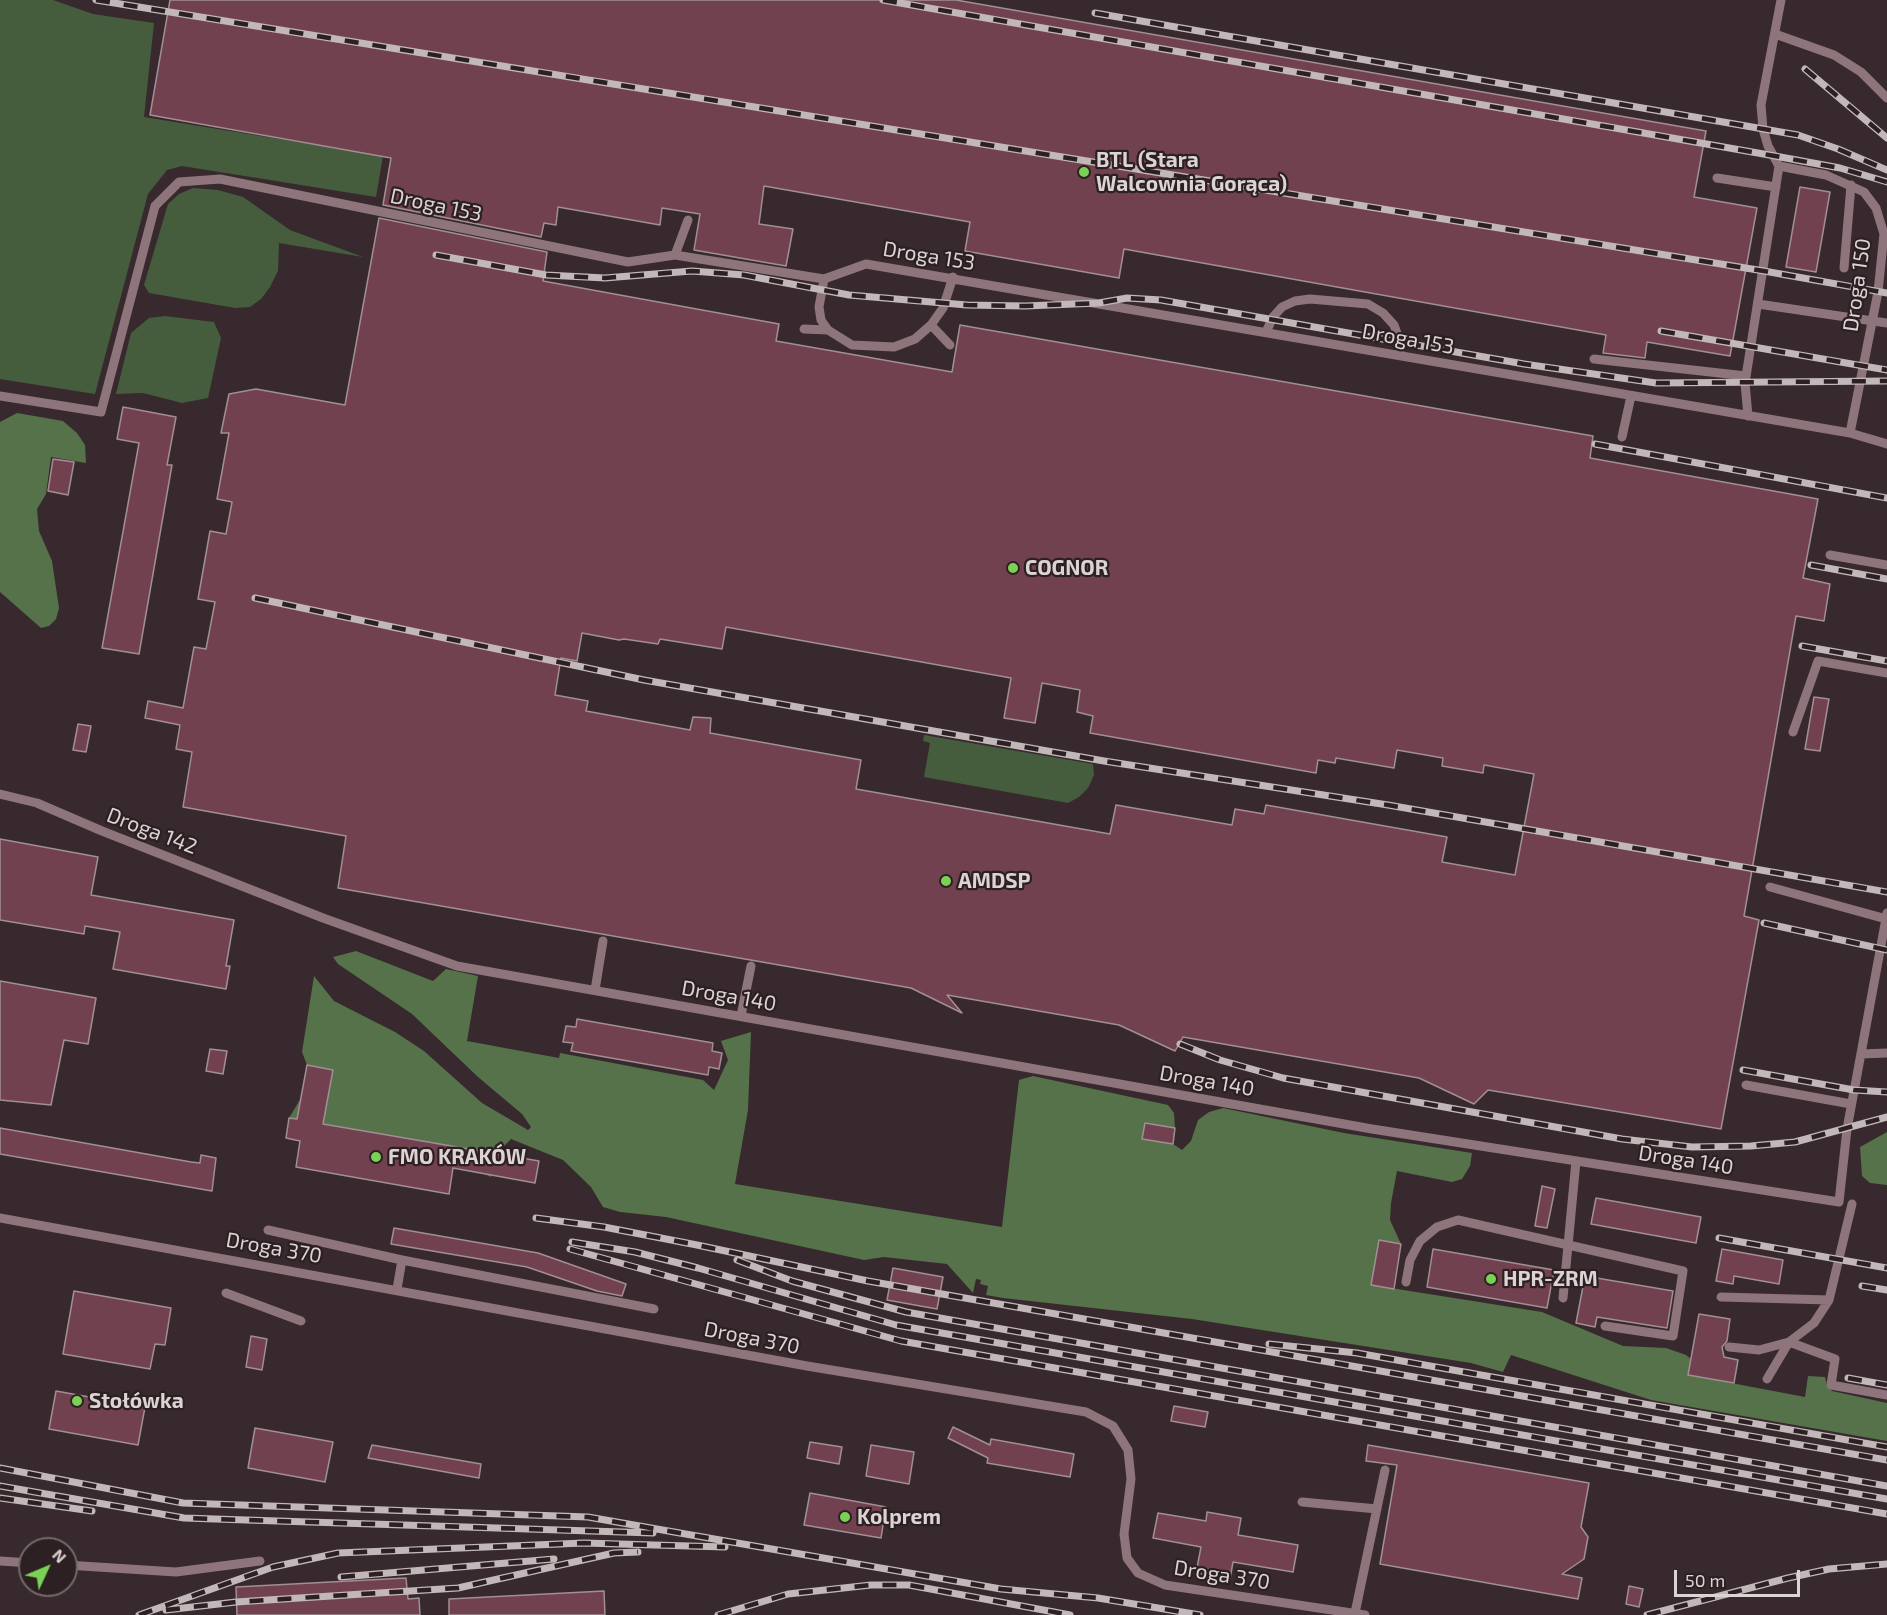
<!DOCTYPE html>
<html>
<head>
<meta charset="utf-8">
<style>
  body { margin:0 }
  #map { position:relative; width:1887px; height:1615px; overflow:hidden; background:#37292d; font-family:"Exo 2",sans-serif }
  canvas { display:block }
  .north { position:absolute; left:18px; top:1537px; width:60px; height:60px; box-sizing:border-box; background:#2d2023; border:2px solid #73686a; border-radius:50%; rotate:46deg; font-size:16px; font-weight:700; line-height:24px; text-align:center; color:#dcd3d5 }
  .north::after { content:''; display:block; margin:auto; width:21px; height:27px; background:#7bd156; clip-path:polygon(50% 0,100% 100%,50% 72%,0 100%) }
  .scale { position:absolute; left:1674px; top:1570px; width:126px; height:27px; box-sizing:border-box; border:3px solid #dcd3d5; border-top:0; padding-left:8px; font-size:18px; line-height:21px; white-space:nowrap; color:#dcd3d5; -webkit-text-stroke:4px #2d2023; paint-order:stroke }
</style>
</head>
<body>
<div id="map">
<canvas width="1887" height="1615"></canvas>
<div class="north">N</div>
<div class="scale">50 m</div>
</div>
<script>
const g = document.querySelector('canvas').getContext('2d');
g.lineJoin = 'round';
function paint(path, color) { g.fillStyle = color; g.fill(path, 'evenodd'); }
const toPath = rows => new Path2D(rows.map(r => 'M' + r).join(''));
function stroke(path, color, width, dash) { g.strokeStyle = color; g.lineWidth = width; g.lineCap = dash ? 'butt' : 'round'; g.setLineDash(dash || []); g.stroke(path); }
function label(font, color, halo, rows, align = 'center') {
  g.font = font + ' "Exo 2",sans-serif'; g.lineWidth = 4.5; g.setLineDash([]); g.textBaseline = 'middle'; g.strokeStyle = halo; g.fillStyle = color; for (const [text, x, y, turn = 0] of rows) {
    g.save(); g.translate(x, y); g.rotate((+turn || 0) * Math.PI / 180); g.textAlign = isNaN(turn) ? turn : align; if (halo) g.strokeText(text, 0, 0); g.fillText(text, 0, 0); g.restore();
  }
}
paint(toPath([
  [0,0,53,0,93,14,154,23,144,117,383,156,376,197,182,166,167,170,148,194,95,394,0,379],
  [193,188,218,190,243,197,290,230,363,257,279,243,278,271,270,287,261,299,250,307,235,308,149,293,144,285,168,204,179,194],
  [165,316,214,322,221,338,208,398,182,403,143,393,116,394,131,333,149,318],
  [924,735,1093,764,1094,775,1088,788,1079,797,1068,803,924,777,930,743,923,741]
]), '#465d3d');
paint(toPath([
  [17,413,63,421,77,433,85,445,86,463,51,457,46,494,37,509,39,531,52,561,59,608,56,619,49,626,41,628,0,592,0,422],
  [356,951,433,981,446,969,478,976,467,1041,559,1058,560,1053,703,1080,714,1090,728,1060,721,1041,751,1032,748,1110,735,1184,1002,1227,1019,1080,1033,1076,1168,1105,1174,1113,1175,1128,1145,1123,1142,1139,1173,1144,1182,1150,1191,1141,1198,1120,1209,1112,1223,1108,1344,1133,1472,1153,1470,1166,1462,1179,1452,1182,1397,1171,1391,1203,1390,1220,1401,1244,1379,1241,1372,1285,1542,1312,1623,1346,1666,1348,1686,1355,1691,1359,1689,1375,1805,1397,1808,1376,1825,1377,1827,1385,1832,1391,1887,1403,1887,1441,1651,1400,1511,1355,1503,1372,1471,1363,1192,1319,1003,1298,986,1295,988,1286,980,1284,981,1280,976,1279,973,1293,947,1264,884,1257,864,1260,666,1217,620,1212,603,1207,591,1187,563,1160,511,1139,495,1155,491,1177,482,1173,479,1151,289,1118,301,1098,327,1102,333,1070,307,1065,302,1052,314,976,334,1001,395,1032,424,1051,482,1103,528,1130,531,1127,522,1114,478,1077,412,1014,338,964,333,957],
  [1887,1132,1887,1185,1870,1183,1862,1176,1860,1147]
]), '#55724a');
const building = toPath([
  [170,0,956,0,1706,131,1694,197,1757,208,1730,356,1647,342,1645,358,1603,353,1606,335,1124,249,1119,278,965,251,970,222,764,186,759,224,793,229,786,266,694,250,700,214,662,208,660,225,558,207,556,225,544,223,541,237,383,205,391,158,150,115,170,0],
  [1800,187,1830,192,1816,272,1786,267,1800,187],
  [379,218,547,252,543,281,779,324,776,341,952,372,960,325,1593,436,1590,458,1818,499,1803,578,1830,584,1824,621,1796,616,1744,916,1759,920,1721,1129,1488,1090,1474,1104,1419,1078,1183,1037,1175,1051,1119,1025,947,995,962,1013,911,988,338,888,346,836,183,807,192,752,176,749,180,725,145,718,148,701,183,708,194,647,206,649,215,602,198,599,210,531,226,534,232,502,217,499,229,433,221,433,229,394,256,389,345,405,379,218],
  [726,627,1011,678,1004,718,1035,723,1042,683,1080,690,1077,712,1093,716,1090,733,1316,773,1318,760,1335,763,1336,758,1394,768,1397,750,1443,758,1442,766,1483,773,1484,765,1534,774,1515,875,1442,862,1447,837,1266,805,1264,814,1235,809,1232,825,1116,805,1110,834,856,789,861,760,710,733,711,718,693,717,690,730,586,711,588,701,555,695,561,658,577,661,582,633,619,640,624,639,658,644,660,639,722,649,726,627],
  [123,407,176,417,167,465,172,465,139,654,102,648,139,443,117,439,123,407],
  [53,459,74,462,68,495,48,491,53,459],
  [1814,697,1829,699,1820,751,1805,749,1814,697],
  [78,724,91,726,86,752,73,750,78,724],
  [0,839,98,857,91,895,234,920,226,966,230,966,226,989,113,969,120,932,85,926,84,934,0,920,0,839],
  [0,981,96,998,88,1044,64,1040,51,1105,0,1100,0,981],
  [577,1019,713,1043,712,1051,722,1053,719,1069,709,1067,708,1075,571,1051,573,1043,563,1042,566,1026,576,1027,577,1019],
  [210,1049,227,1051,223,1074,206,1071,210,1049],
  [307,1065,333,1070,323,1124,539,1161,535,1183,453,1168,449,1194,296,1167,300,1141,286,1138,289,1118,297,1119,307,1065],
  [1145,1123,1175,1128,1173,1144,1142,1139,1145,1123],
  [0,1128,191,1162,200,1163,201,1155,216,1158,212,1191,0,1154,0,1128],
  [1542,1186,1555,1189,1547,1228,1535,1226,1542,1186],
  [1596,1198,1701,1217,1696,1243,1591,1224,1596,1198],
  [394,1228,538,1253,626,1284,622,1296,597,1291,527,1267,391,1244,394,1228],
  [1379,1240,1401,1244,1394,1289,1371,1285,1379,1240],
  [1433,1249,1554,1270,1547,1308,1427,1287,1433,1249],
  [1722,1249,1783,1260,1779,1284,1734,1276,1733,1284,1716,1281,1722,1249],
  [893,1268,943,1277,937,1309,887,1300,893,1268],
  [1585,1276,1673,1291,1667,1328,1597,1317,1595,1327,1576,1323,1585,1276],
  [74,1291,171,1308,165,1345,155,1344,150,1369,63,1354,74,1291],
  [1699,1314,1730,1319,1727,1341,1722,1347,1724,1357,1738,1360,1734,1383,1688,1375,1699,1314],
  [251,1336,267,1339,262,1370,246,1367,251,1336],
  [56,1391,145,1407,138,1445,49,1429,56,1391],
  [1174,1406,1208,1412,1205,1427,1171,1421,1174,1406],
  [953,1427,990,1445,991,1439,1074,1454,1070,1477,987,1463,988,1458,948,1438,953,1427],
  [255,1428,333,1442,325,1482,248,1468,255,1428],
  [810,1442,842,1447,839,1464,807,1458,810,1442],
  [372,1445,481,1464,479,1478,368,1458,372,1445],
  [871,1445,914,1452,909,1484,866,1476,871,1445],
  [1368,1445,1589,1483,1581,1527,1588,1537,1584,1559,1562,1574,1582,1578,1578,1599,1380,1564,1397,1465,1366,1461,1368,1445],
  [810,1493,886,1507,881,1538,804,1525,810,1493],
  [1207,1512,1241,1518,1238,1535,1298,1545,1293,1572,1233,1562,1230,1579,1196,1573,1201,1547,1153,1538,1158,1513,1206,1521,1207,1512],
  [406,1578,408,1599,419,1598,420,1615,237,1615,236,1587,406,1578],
  [1629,1586,1643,1589,1639,1607,1626,1604,1629,1586],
  [604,1591,605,1615,449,1615,449,1599,604,1591]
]);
paint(building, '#72414f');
stroke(building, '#a18f94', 1.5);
stroke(toPath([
  [1781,0,1761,105,1763,129,1768,146,1779,166,1826,175,1864,192,1876,208,1884,234,1878,292,1850,433],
  [1775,34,1834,55,1861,72,1887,98],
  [1717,178,1776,187],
  [675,255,688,220],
  [1844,268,1851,185],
  [824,279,819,307,821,320,828,330,852,345,894,347,915,339,931,325,943,308,953,277],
  [1758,304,1887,323],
  [931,325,950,345],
  [804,329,828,330],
  [1266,332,1273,317,1282,307,1295,301,1310,299,1368,304,1383,313,1394,325,1399,339,1400,355],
  [1594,359,1746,376],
  [0,396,101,412,155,206,179,182,220,179,628,262,675,255,824,279,866,264,1850,433,1887,444],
  [1748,416,1745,383,1779,166],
  [1622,437,1631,396],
  [1830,555,1887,565],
  [1793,732,1818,661,1887,673],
  [0,794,37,803,102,831,323,918,457,966,1372,1129,1839,1202,1847,1129,1887,913],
  [1770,887,1886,919],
  [595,990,603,941],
  [741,1016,751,966],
  [1861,1054,1887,1053],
  [1746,1085,1851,1104],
  [0,1218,807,1366,1086,1412,1113,1426,1128,1450,1131,1479,1124,1534,1127,1558,1138,1573,1165,1585,1365,1615],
  [268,1230,402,1260,397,1289],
  [402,1260,654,1309],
  [1406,1282,1410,1260,1420,1241,1437,1227,1458,1220,1683,1271,1673,1336,1605,1326],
  [226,1293,301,1321],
  [1721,1297,1829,1300],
  [1563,1298,1576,1161],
  [1729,1347,1759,1350,1789,1342,1814,1323,1829,1300,1852,1204],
  [1767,1379,1789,1342,1835,1359,1831,1385,1887,1395],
  [1302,1502,1377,1509],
  [0,1561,30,1563],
  [66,1565,176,1572,260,1561],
  [1355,1613,1385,1470]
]), '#8d757b', 9);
const rail = toPath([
  [96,0,1764,271,1887,293],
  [883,0,1775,156,1840,168,1887,182],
  [1095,13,1798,135,1838,149,1887,170],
  [1805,69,1887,138],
  [436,255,546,275,605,278,692,271,744,275,849,295,967,305,1025,306,1099,303,1127,298,1161,300,1524,364,1656,383,1887,381],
  [1661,331,1887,370],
  [1595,444,1887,498],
  [1811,565,1887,579],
  [255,598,644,680,1104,761,1388,805,1887,892],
  [1802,646,1887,661],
  [1764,923,1887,950],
  [1180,1044,1220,1060,1283,1078,1622,1139,1692,1147,1751,1146,1795,1142,1887,1117],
  [1743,1070,1854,1090,1887,1092],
  [536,1218,604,1227,697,1245,868,1281,1887,1460],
  [1719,1238,1887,1268],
  [572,1242,635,1252,698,1268,896,1325,1887,1499],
  [570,1249,901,1341,1887,1514],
  [737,1260,792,1281,906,1312,1887,1486],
  [1862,1286,1887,1290],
  [1269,1344,1357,1353,1887,1447],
  [1848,1378,1887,1385],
  [0,1468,183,1503,588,1517,1001,1589,1098,1598,1200,1615],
  [0,1486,184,1518,653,1533],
  [0,1498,92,1511],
  [341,1577,554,1559],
  [166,1610,236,1602,458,1588,614,1553,638,1552],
  [139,1615,273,1567,338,1553,584,1543,725,1547],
  [718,1615,788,1594,871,1585,909,1585,1070,1615],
  [1647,1615,1788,1578,1829,1569,1887,1564]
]);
stroke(rail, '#c2b8ba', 7);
stroke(rail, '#2d2023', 4.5, [14]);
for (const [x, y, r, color] of [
  [1084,172,6,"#7bd156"],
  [1013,568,6,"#7bd156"],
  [946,881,6,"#7bd156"],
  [376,1157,6,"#7bd156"],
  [1491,1279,6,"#7bd156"],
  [77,1401,6,"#7bd156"],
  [845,1517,6,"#7bd156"]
]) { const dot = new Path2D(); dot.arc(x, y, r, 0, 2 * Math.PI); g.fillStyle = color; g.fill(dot); stroke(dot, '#2d2023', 2); }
label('bold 21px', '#dcd3d5', '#2d2023', [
  ["BTL (Stara",1096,160],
  ["Walcownia Gorąca)",1096,184],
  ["COGNOR",1025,568],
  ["AMDSP",958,881],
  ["FMO KRAKÓW",388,1157],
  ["HPR-ZRM",1503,1279],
  ["Stołówka",89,1401],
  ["Kolprem",857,1517]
], 'left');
label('21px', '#dcd3d5', '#2d2023', [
  ["Droga 153",436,205,12],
  ["Droga 153",929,256,9],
  ["Droga 150",1857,285,-82],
  ["Droga 153",1408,339,10],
  ["Droga 142",152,831,21],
  ["Droga 140",729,996,10],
  ["Droga 140",1207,1081,10],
  ["Droga 140",1686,1160,9],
  ["Droga 370",274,1248,10],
  ["Droga 370",752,1338,11],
  ["Droga 370",1222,1575,9]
]);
</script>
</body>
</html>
